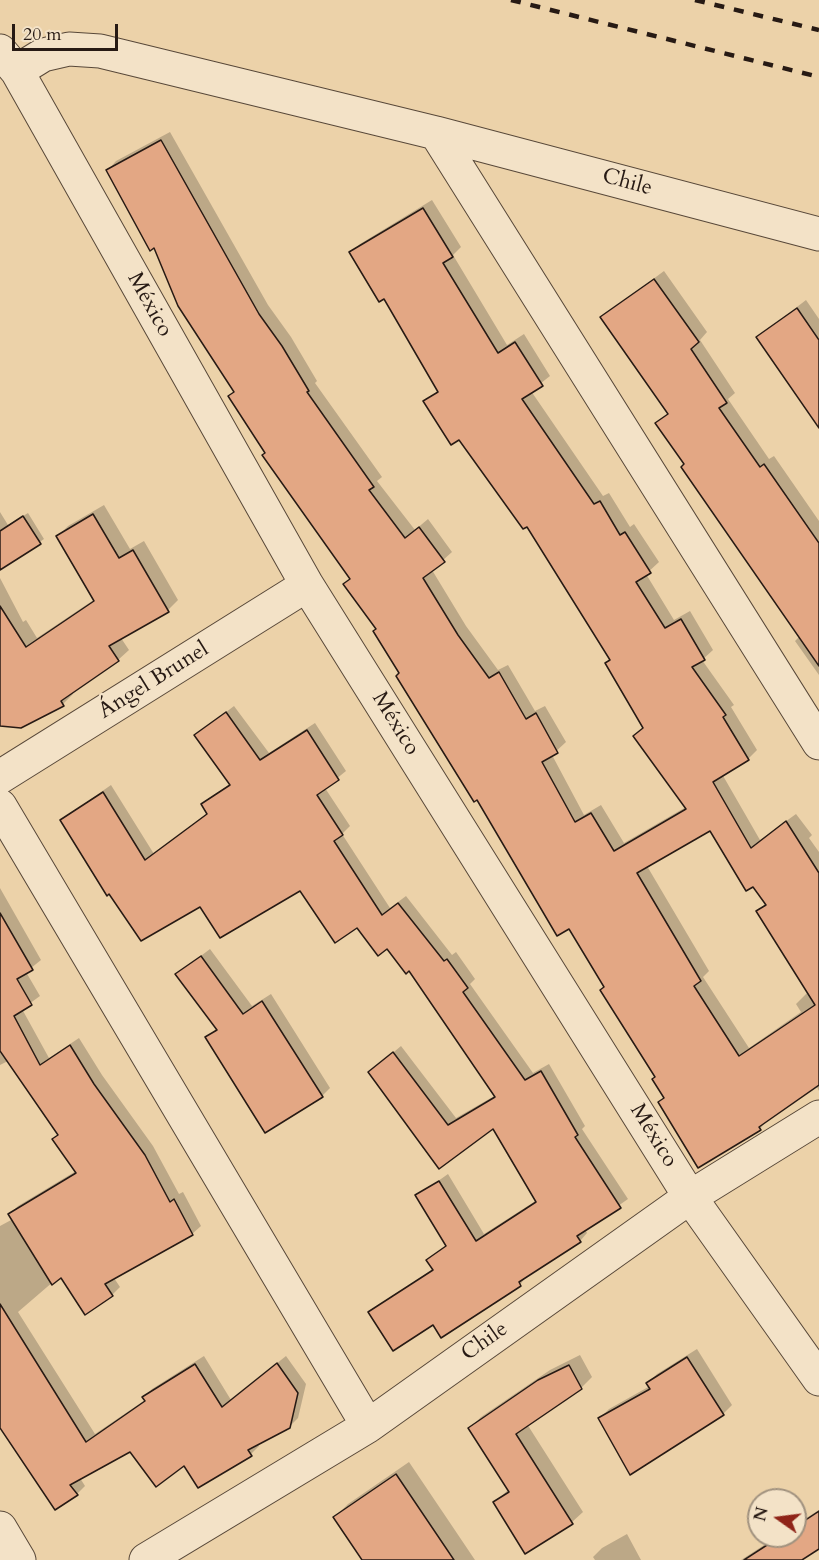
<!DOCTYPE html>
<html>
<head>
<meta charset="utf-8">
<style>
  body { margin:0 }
  #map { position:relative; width:819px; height:1560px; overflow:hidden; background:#ecd2a9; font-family:Cardo,serif }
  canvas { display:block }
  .north { position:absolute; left:747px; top:1488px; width:60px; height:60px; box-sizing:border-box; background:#f3e2c7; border:2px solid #a1927f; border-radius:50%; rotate:284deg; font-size:16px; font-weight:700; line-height:24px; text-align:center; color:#271a14 }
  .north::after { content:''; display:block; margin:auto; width:21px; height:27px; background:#8f2418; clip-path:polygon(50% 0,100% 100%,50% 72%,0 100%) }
  .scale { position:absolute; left:12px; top:24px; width:106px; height:27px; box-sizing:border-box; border:3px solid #271a14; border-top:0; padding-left:8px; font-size:18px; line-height:21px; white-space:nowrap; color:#271a14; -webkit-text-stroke:4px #f3e2c7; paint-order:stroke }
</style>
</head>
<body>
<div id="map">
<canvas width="819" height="1560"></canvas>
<div class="north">N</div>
<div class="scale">20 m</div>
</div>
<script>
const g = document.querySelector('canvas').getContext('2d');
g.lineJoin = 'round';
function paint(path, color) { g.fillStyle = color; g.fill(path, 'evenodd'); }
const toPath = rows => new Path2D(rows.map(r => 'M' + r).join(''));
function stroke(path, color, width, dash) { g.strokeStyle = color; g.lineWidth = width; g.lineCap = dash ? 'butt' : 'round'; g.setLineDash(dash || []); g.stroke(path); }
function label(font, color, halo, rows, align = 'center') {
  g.font = font + ' Cardo,serif'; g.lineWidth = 4.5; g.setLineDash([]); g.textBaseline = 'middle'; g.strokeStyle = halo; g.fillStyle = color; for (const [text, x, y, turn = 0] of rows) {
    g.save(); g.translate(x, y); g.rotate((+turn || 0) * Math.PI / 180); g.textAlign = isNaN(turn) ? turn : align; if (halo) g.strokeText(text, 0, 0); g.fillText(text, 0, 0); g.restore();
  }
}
paint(toPath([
  [170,132,268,305,291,337,317,381,315,383,382,477,377,481,415,530,428,519,452,552,432,570,466,626,498,670,508,665,535,711,545,706,566,742,552,755,584,815,601,805,624,843,686,807,635,736,644,727,606,663,611,659,527,525,459,438,425,402,439,390,384,297,351,252,360,244,432,200,461,247,453,255,507,345,524,334,550,376,531,391,603,496,609,493,630,527,634,524,659,562,646,574,674,620,690,611,713,650,702,660,734,705,731,707,757,750,748,759,722,774,760,840,796,814,812,835,809,838,819,852,819,1091,816,1085,768,1119,760,1129,660,1102,665,1097,657,1077,570,927,477,798,401,673,351,578,267,452,154,246,108,170,116,161],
  [711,829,766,903,758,911,808,992,796,1004,801,1012,749,1048,703,977,709,971,647,866],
  [664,271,707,332,700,340,735,393,728,399,769,459,774,456,819,521,819,675,795,641,800,636,657,423,669,413,602,317],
  [806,300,819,319,819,407,758,337],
  [104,505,130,549,144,541,178,600,168,610,121,638,129,650,118,660,72,692,73,694,63,704,0,724,0,578,23,622,26,620,37,638,95,599,58,536,68,526],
  [0,512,8,525,28,513,44,539,0,569],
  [234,706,269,753,315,723,346,771,325,788,350,826,342,834,390,908,406,896,452,955,456,952,475,979,470,984,533,1073,549,1064,585,1126,582,1129,628,1199,585,1229,587,1233,580,1241,527,1275,520,1285,433,1323,370,1312,434,1268,428,1260,447,1245,417,1196,448,1174,484,1234,537,1200,494,1126,440,1167,370,1072,401,1046,456,1118,496,1095,409,969,387,947,300,889,200,905,61,820,111,785,154,854,208,813,203,804,231,783,196,735],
  [0,888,41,960,26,972,40,996,22,1009,49,1058,79,1038,102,1075,153,1146,179,1194,183,1192,201,1226,192,1234,114,1278,120,1287,112,1295,61,1275,18,1312,95,1434,145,1400,144,1397,152,1389,204,1356,231,1400,286,1356,306,1384,298,1418,289,1427,258,1444,259,1446,251,1454,185,1464,130,1450,80,1478,85,1486,77,1494,0,1423,0,1226,13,1219,10,1214,18,1206,76,1171,59,1134,8,1061,0,1065],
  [210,949,252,1006,271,994,330,1088,322,1096,207,1037,217,1028,177,974],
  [697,1349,732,1405,723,1414,631,1473,600,1418,609,1409,650,1386,648,1383,657,1374],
  [580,1355,592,1377,581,1388,527,1424,583,1512,572,1522,495,1502,509,1489,470,1428,481,1417,550,1370],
  [409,1462,475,1560,364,1560,335,1517,348,1504],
  [819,1510,819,1547,800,1560,741,1560,778,1536,795,1536,795,1525],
  [627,1534,641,1560,595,1560,593,1557,602,1548]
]), '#0003');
const building = toPath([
  [161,140,259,314,282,346,309,391,307,392,374,487,369,490,405,538,419,527,445,562,423,578,458,635,489,678,499,672,526,719,536,713,558,753,542,762,575,822,591,813,614,851,686,809,633,736,643,728,605,663,610,660,527,527,523,529,459,440,451,445,423,401,438,392,384,299,379,302,349,252,423,208,453,257,443,263,498,353,515,342,543,386,522,399,594,504,600,501,620,535,625,532,651,573,636,582,665,628,681,619,705,660,692,667,726,715,723,717,749,760,713,782,751,848,786,821,819,873,819,1085,759,1127,761,1130,698,1168,658,1102,664,1098,652,1079,655,1077,600,990,604,987,569,929,557,936,477,800,474,802,396,676,399,673,373,631,376,629,343,584,350,579,262,455,265,453,228,396,234,392,178,306,154,248,150,251,106,170,161,140],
  [710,831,746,891,753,887,766,905,756,911,815,1005,739,1056,694,986,701,981,637,873,710,831],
  [654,279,699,342,691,349,727,403,719,408,760,467,764,464,819,543,819,666,681,467,684,464,655,423,668,414,600,317,654,279],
  [797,308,819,340,819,428,756,337,797,308],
  [93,514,119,558,133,550,169,612,109,646,119,661,61,701,64,706,21,728,0,726,0,606,26,647,94,601,56,536,93,514],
  [23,516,41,544,0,570,0,531,23,516],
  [226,712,260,760,307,730,339,780,317,795,343,835,334,841,382,915,398,903,444,961,447,959,468,988,463,992,525,1080,541,1071,578,1135,575,1137,621,1208,577,1236,581,1242,519,1282,521,1286,441,1338,433,1325,393,1351,368,1312,433,1270,426,1260,446,1246,415,1195,439,1181,476,1241,536,1202,493,1129,439,1169,368,1072,393,1052,448,1125,495,1097,409,971,406,974,387,949,378,956,357,928,335,943,300,891,220,938,200,907,141,941,109,894,107,896,60,820,103,792,145,860,207,814,201,804,230,785,194,735,226,712],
  [0,913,33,970,17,979,32,1005,14,1016,40,1065,70,1045,94,1084,145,1155,170,1202,174,1199,193,1235,105,1284,113,1296,85,1315,61,1278,52,1285,8,1214,76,1173,52,1139,58,1135,0,1051,0,913],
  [201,956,243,1014,262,1001,323,1097,265,1133,205,1037,217,1030,175,974,201,956],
  [0,1304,86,1442,145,1401,142,1397,195,1364,222,1407,277,1363,298,1393,290,1428,248,1450,252,1456,198,1488,184,1466,156,1487,130,1452,70,1485,78,1495,55,1510,0,1428,0,1304],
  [687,1357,724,1415,630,1475,598,1418,650,1389,646,1383,687,1357],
  [569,1365,582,1389,516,1434,573,1524,525,1554,493,1502,509,1492,468,1428,538,1380,569,1365],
  [396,1474,454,1560,362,1560,333,1517,396,1474],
  [819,1511,819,1549,802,1560,744,1560,781,1536,795,1536,795,1527,819,1511]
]);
paint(building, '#e3a784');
stroke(building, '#271a14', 1.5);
const street = toPath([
  [0,51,17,71,307,585,690,1197,819,1379],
  [17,71,43,55,69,49,100,51,436,133,819,743],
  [436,133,819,234],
  [0,777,307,585],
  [0,806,368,1426],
  [0,1528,19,1560],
  [146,1560,368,1426,690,1197,819,1117]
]);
stroke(street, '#584839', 35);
stroke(street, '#f3e2c7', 33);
stroke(toPath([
  [511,0,819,77],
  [695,0,819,30]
]), '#271a14', 4.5, [10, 10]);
label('22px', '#271a14', '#f3e2c7', [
  ["Chile",627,183,15],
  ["México",149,305,61],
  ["Ángel Brunel",154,681,-32],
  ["México",395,724,58],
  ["México",653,1136,58],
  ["Chile",485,1342,-35]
]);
</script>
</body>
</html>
